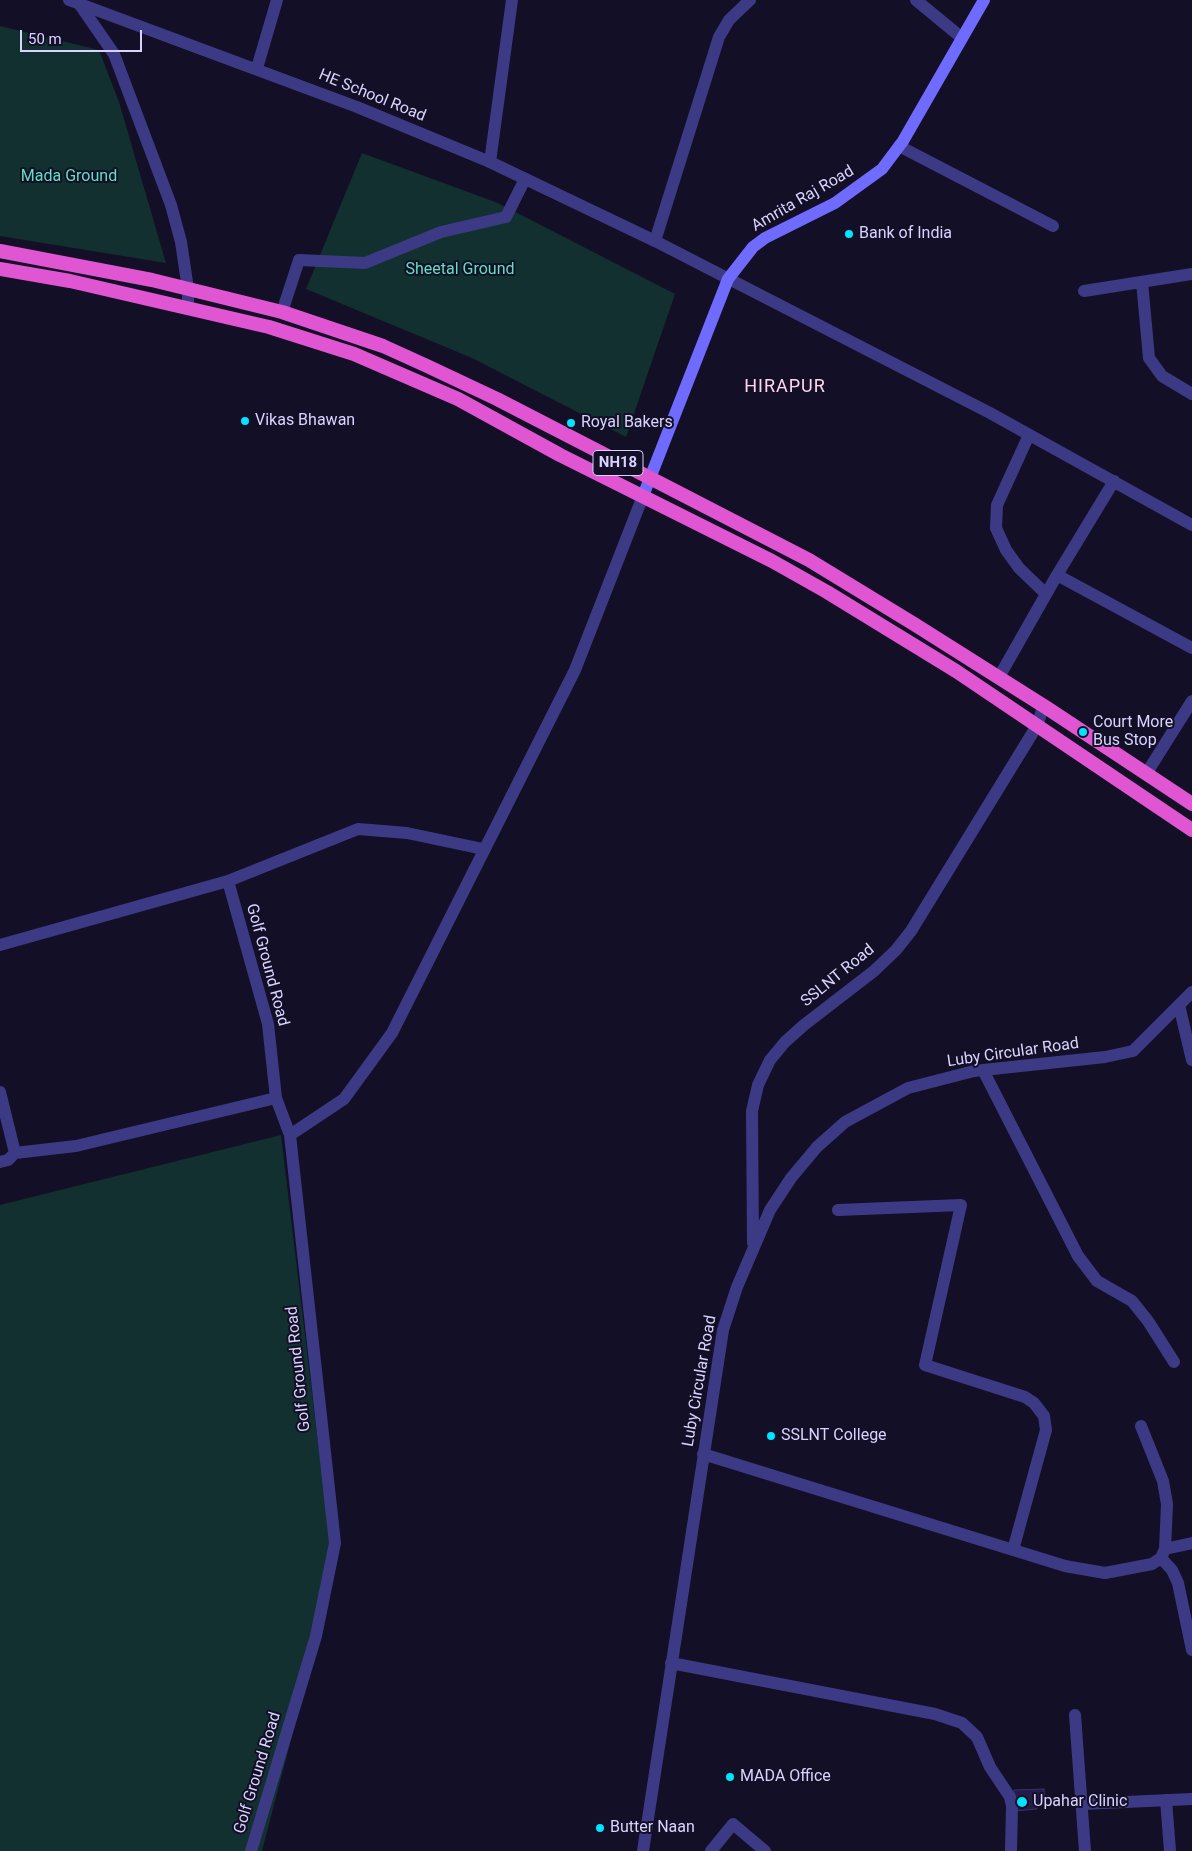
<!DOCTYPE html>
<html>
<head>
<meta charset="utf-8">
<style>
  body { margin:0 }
  #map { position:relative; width:1192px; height:1851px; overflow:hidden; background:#130f26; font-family:Roboto,sans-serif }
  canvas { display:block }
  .scale { position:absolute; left:20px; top:30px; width:122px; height:22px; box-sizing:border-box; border:2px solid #d9d4ff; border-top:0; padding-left:6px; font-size:15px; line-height:18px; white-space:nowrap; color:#d9d4ff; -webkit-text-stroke:4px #130f26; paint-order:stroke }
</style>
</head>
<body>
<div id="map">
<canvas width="1192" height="1851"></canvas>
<div class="scale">50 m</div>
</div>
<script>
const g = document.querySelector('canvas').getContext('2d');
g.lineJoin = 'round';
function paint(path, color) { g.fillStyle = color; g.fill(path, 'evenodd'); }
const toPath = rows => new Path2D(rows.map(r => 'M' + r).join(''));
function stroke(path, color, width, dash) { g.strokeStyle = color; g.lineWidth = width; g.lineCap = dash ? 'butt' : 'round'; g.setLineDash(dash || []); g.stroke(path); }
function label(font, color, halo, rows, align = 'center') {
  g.font = font + ' Roboto,sans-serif'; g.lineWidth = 4; g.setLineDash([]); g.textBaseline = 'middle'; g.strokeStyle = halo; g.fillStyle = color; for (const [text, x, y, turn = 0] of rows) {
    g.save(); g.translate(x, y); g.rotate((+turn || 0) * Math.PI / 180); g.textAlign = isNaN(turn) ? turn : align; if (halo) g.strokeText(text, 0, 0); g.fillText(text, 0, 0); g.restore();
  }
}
paint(toPath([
  [0,26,99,50,119,102,166,263,0,236],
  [362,153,498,203,675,294,626,437,472,358,306,289],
  [281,1135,330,1543,320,1628,262,1851,0,1851,0,1205]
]), '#12302f');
const building = toPath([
  [1044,1789,1045,1802,1037,1803,1037,1809,1015,1811,1014,1790,1044,1789]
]);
paint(building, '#241b47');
stroke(building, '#3b2d73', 1);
stroke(toPath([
  [916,0,962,38],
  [257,68,277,0],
  [899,146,1053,226],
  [490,162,512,0],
  [655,241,719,37,729,20,750,0],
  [1142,282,1149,358,1162,376,1192,394],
  [1084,291,1192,274],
  [282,312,299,260,365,263,441,232,506,217,525,179],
  [1029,435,997,505,996,528,1006,550,1019,568,1046,594],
  [1057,575,1114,481],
  [999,677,1057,575,1192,648],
  [1146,774,1192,701],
  [228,881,268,1024,276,1098,290,1135,335,1543,316,1636,251,1851],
  [0,945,228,881,358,829,407,833,483,849],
  [1179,1005,1192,1060],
  [983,1070,1078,1256,1097,1281,1132,1301,1148,1321,1174,1362],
  [0,1092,15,1153],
  [290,1135,344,1099,392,1033,575,670,643,496],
  [0,1162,8,1160,15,1153,76,1146,276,1098],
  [838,1210,961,1205,925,1365,1025,1397,1034,1403,1044,1416,1046,1430,1013,1550],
  [753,1243,752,1111,758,1085,770,1060,785,1042,804,1025,874,971,896,950,911,931,1038,724,1043,706],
  [703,1454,1065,1566,1105,1573,1152,1564,1161,1558,1165,1549,1167,1504,1163,1481,1141,1426],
  [1165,1549,1192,1543],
  [1161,1558,1172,1570,1178,1583,1192,1650],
  [671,1663,935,1714,962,1723,977,1737,990,1767,1010,1797,1012,1806,1011,1851],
  [1075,1715,1085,1851],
  [1166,1800,1170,1851],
  [1082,1804,1192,1799],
  [643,1851,723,1330,737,1287,770,1210,791,1178,817,1147,845,1122,908,1088,974,1071,1105,1057,1133,1051,1192,992],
  [711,1851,733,1824,765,1851]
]), '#3d3a85', 12);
stroke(toPath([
  [69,0,357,107,490,162,655,241,990,413,1192,525],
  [78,2,114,54,171,205,181,242,188,289,188,308]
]), '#3d3a85', 12);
stroke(toPath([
  [643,496,728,279,753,247,765,238,835,203,882,169,903,141,984,0]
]), '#6f6bff', 12);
stroke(toPath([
  [0,251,152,280,282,312,383,346,427,366,497,399,809,560,914,624,1047,708,1192,804],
  [0,269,70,281,269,327,354,354,458,399,560,455,772,561,827,592,956,671,1192,830]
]), '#e055d1', 14);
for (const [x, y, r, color] of [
  [849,234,5,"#00e5ff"],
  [245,421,5,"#00e5ff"],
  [571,423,5,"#00e5ff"],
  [1083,732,5,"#00e5ff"],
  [771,1436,5,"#00e5ff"],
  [730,1777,5,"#00e5ff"],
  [1022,1802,6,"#00e5ff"],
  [600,1828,5,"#00e5ff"]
]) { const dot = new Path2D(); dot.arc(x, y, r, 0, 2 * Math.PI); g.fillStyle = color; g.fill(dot); stroke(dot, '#130f26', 2); }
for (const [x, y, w] of [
  [618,463,50]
]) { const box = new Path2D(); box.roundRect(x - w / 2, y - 12.5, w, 25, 4); g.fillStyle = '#130f26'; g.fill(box); stroke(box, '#d9d4ff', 1); }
label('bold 15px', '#d9d4ff', null, [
  ["NH18",618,463]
]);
label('16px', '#d9d4ff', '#130f26', [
  ["HE School Road",372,96,22],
  ["Amrita Raj Road",803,199,-30],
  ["Golf Ground Road",267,965,75],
  ["SSLNT Road",838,976,-39],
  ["Luby Circular Road",1013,1053,-8],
  ["Golf Ground Road",299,1369,-96],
  ["Luby Circular Road",700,1381,-80],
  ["Golf Ground Road",258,1773,-73]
]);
label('16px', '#5fe0c0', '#130f26', [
  ["Mada Ground",69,177],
  ["Sheetal Ground",460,270]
]);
label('16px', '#d9d4ff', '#130f26', [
  ["Bank of India",859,234],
  ["Vikas Bhawan",255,421],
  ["Royal Bakers",581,423],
  ["Court More",1093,723],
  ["Bus Stop",1093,741],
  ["SSLNT College",781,1436],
  ["MADA Office",740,1777],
  ["Upahar Clinic",1033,1802],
  ["Butter Naan",610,1828]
], 'left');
g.letterSpacing = '1px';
label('18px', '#ffd6f0', '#130f26', [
  ["HIRAPUR",785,387]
]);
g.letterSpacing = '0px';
</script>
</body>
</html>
